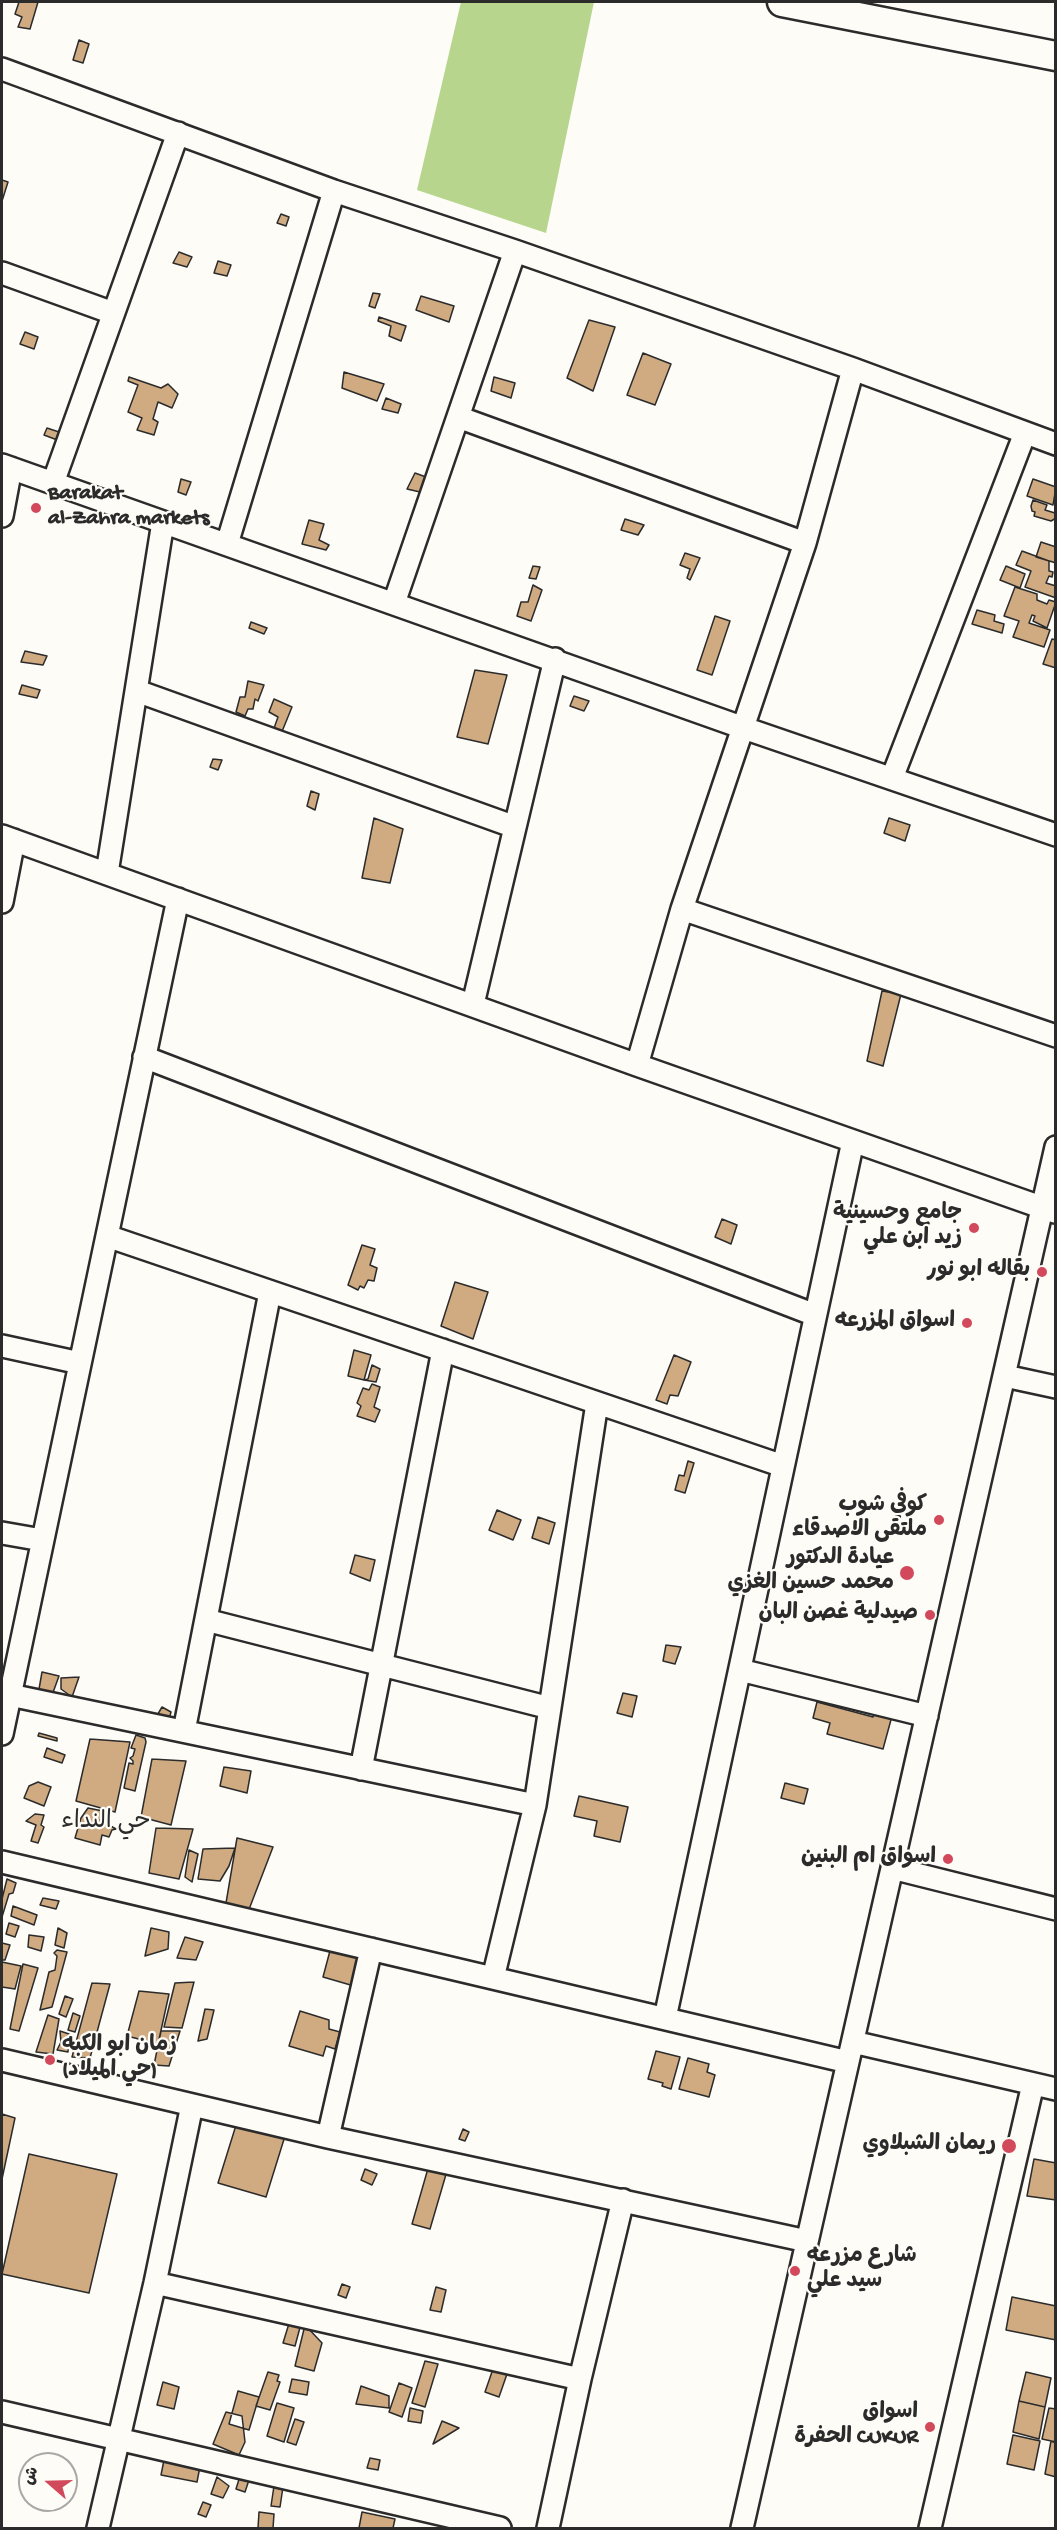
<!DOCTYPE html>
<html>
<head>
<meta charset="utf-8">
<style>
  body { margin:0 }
  #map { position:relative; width:1057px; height:2530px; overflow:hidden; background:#fdfcf7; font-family:"Gochi Hand","Playpen Sans Arabic",sans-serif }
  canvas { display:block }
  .frame { position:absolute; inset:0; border:3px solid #2b2b2b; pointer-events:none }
  .north { position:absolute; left:18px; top:2452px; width:60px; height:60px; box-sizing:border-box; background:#fdfcf7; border:2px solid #a9a8a5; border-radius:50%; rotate:290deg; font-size:16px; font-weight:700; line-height:24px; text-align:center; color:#2b2b2b }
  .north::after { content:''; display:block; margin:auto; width:21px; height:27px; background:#d1495b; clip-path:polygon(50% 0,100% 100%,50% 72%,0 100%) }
</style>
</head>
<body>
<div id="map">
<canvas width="1057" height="2530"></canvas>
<div class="frame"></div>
<div class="north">ش</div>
</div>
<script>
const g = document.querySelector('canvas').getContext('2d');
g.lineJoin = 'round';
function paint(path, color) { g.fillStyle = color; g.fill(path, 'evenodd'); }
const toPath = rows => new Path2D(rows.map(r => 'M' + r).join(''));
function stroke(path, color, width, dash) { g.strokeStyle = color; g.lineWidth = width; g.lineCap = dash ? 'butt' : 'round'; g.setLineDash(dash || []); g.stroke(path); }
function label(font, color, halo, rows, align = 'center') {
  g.font = font + ' "Gochi Hand","Playpen Sans Arabic",sans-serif'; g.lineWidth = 4.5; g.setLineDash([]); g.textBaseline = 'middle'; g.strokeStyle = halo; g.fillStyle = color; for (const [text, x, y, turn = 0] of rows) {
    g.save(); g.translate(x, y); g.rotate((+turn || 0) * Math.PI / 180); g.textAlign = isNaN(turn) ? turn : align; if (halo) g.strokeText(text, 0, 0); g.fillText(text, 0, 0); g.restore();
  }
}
paint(toPath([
  [461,2,594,2,546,233,417,190]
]), '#b8d58d');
const building = toPath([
  [19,2,38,2,30,29,18,27,22,17,15,14,19,2],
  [79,40,89,44,83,63,73,60,79,40],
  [2,180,8,182,2,201,2,180],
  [281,214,289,217,286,226,277,223,281,214],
  [179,252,192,257,187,267,173,263,179,252],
  [218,261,231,265,227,276,214,273,218,261],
  [373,293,380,294,375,308,369,306,373,293],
  [421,296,454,306,449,322,416,310,421,296],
  [379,317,406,326,401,341,389,336,391,326,378,321,379,317],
  [589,320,615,327,593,391,567,378,589,320],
  [25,332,38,337,34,349,20,344,25,332],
  [643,353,671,364,655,405,627,395,643,353],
  [344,372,384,384,377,401,342,388,344,372],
  [129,377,161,388,168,384,178,394,172,408,158,402,153,419,158,422,154,435,137,430,142,418,128,412,138,385,128,381,129,377],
  [494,377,515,383,511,398,491,391,494,377],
  [386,398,401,404,398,413,382,409,386,398],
  [47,428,62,433,60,441,44,435,47,428],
  [415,473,426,477,420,492,407,489,415,473],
  [181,479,191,482,186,495,178,492,181,479],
  [1033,479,1056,487,1053,505,1027,496,1033,479],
  [1033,500,1047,505,1045,510,1055,513,1056,518,1051,521,1034,516,1035,512,1032,511,1031,506,1033,500],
  [625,519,644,525,638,535,621,530,625,519],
  [309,520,324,524,319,540,329,545,326,550,302,544,309,520],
  [1041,542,1056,547,1056,563,1036,557,1041,542],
  [1022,551,1049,561,1049,571,1053,572,1052,577,1049,576,1046,583,1056,586,1056,598,1025,587,1031,571,1016,565,1022,551],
  [685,553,700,558,690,580,687,578,690,569,680,565,685,553],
  [533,566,540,567,536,579,529,578,533,566],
  [1006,566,1025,574,1020,588,1000,580,1006,566],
  [533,585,542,590,531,621,517,616,521,602,528,602,533,585],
  [1015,587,1037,594,1037,600,1047,604,1049,600,1056,602,1047,628,1033,621,1035,616,1032,615,1029,623,1050,630,1044,647,1013,637,1019,621,1004,616,1015,587],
  [977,610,995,615,994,621,1004,624,1002,633,972,624,977,610],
  [715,616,730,621,712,675,697,670,715,616],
  [251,622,267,628,264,634,249,628,251,622],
  [1052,639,1056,640,1056,668,1043,664,1052,639],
  [25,651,47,656,43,665,21,662,25,651],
  [475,670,507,675,488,744,457,737,475,670],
  [248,681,264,685,258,701,255,699,253,709,248,709,245,716,236,712,240,697,245,697,248,681],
  [22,685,40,690,37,698,19,694,22,685],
  [574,696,589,701,584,711,570,706,574,696],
  [274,699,292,707,281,734,273,731,278,717,269,712,274,699],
  [213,759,222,760,218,770,210,767,213,759],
  [311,791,319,794,315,810,307,806,311,791],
  [374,818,403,829,390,883,362,878,374,818],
  [889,818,910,825,905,841,884,833,889,818],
  [882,991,901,994,883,1066,867,1061,882,991],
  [722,1219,737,1225,731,1244,715,1237,722,1219],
  [362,1245,375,1249,370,1265,377,1268,374,1281,368,1280,364,1288,360,1286,358,1290,348,1285,362,1245],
  [455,1282,488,1292,473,1339,441,1326,455,1282],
  [354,1350,371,1355,364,1380,348,1376,354,1350],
  [674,1355,691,1362,678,1396,670,1395,667,1404,656,1400,674,1355],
  [372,1365,380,1369,376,1382,364,1380,368,1379,372,1365],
  [372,1384,380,1387,374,1407,380,1410,375,1422,357,1416,361,1406,357,1403,363,1388,369,1390,372,1384],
  [688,1461,694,1463,685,1493,675,1490,679,1475,684,1476,688,1461],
  [497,1510,521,1520,513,1540,489,1530,497,1510],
  [538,1517,555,1523,549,1544,532,1538,538,1517],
  [355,1555,375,1560,370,1581,350,1573,355,1555],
  [666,1645,681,1647,675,1664,663,1661,666,1645],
  [42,1672,59,1676,51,1698,38,1695,42,1672],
  [79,1677,72,1697,61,1689,61,1678,79,1677],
  [623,1693,637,1696,632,1717,617,1713,623,1693],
  [817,1702,873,1717,875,1712,892,1716,883,1749,827,1734,830,1723,813,1718,817,1702],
  [162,1707,171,1712,168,1723,155,1719,162,1707],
  [39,1733,57,1738,57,1741,38,1736,39,1733],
  [136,1735,145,1738,146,1742,135,1791,124,1788,129,1763,133,1764,133,1761,130,1758,133,1756,135,1749,131,1748,136,1735],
  [90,1739,130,1742,115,1812,76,1801,90,1739],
  [47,1748,65,1755,62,1763,44,1757,47,1748],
  [152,1759,186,1761,171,1825,141,1817,152,1759],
  [224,1767,251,1771,247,1793,220,1786,224,1767],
  [38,1782,51,1787,44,1806,24,1798,29,1786,38,1782],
  [785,1783,808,1789,804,1804,781,1798,785,1783],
  [579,1796,628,1807,620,1842,594,1836,597,1821,574,1816,579,1796],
  [88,1808,103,1811,104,1815,100,1820,116,1829,112,1830,109,1837,102,1835,100,1845,75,1838,81,1818,88,1808],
  [35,1814,44,1815,41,1825,44,1827,38,1843,31,1841,36,1825,26,1821,35,1814],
  [156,1828,193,1829,179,1879,149,1873,156,1828],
  [237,1838,273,1847,248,1912,226,1903,237,1838],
  [235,1848,229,1866,220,1881,198,1879,203,1849,235,1848],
  [189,1850,198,1854,192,1882,185,1877,189,1850],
  [7,1879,16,1883,13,1893,9,1894,2,1917,2,1899,7,1879],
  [43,1898,59,1901,56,1909,40,1905,43,1898],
  [13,1906,37,1915,34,1925,11,1916,13,1906],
  [9,1923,19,1926,15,1937,6,1934,9,1923],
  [58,1928,67,1933,64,1948,55,1945,58,1928],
  [151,1928,169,1932,168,1949,145,1956,151,1928],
  [29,1935,44,1937,41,1951,28,1947,29,1935],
  [185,1937,203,1942,196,1960,177,1958,185,1937],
  [2,1943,10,1945,5,1960,2,1960,2,1943],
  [331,1947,362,1955,354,1986,323,1977,331,1947],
  [57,1950,67,1952,52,2007,40,2010,49,1972,55,1970,57,1956,54,1953,57,1950],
  [2,1962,21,1966,15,1989,2,1987,2,1962],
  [23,1964,38,1968,19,2031,10,2029,23,1964],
  [194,1982,182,2028,164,2027,175,1983,194,1982],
  [92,1983,110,1984,90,2058,72,2057,92,1983],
  [139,1991,169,1994,158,2044,127,2036,139,1991],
  [65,1996,73,1999,66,2017,59,2014,65,1996],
  [205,2009,214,2010,207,2039,198,2041,205,2009],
  [300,2011,329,2020,329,2029,340,2032,335,2049,326,2046,323,2056,289,2046,300,2011],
  [73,2013,80,2016,75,2032,68,2030,73,2013],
  [48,2015,59,2019,53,2054,36,2052,48,2015],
  [60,2031,69,2034,68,2052,57,2050,61,2042,60,2031],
  [161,2031,180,2031,169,2066,154,2065,161,2031],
  [656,2051,680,2057,671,2089,662,2086,663,2083,648,2079,656,2051],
  [688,2058,709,2064,707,2072,715,2075,709,2097,679,2089,688,2058],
  [2,2114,15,2118,2,2179,2,2114],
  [237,2122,285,2136,266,2197,218,2183,237,2122],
  [463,2129,469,2132,465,2141,459,2139,463,2129],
  [29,2154,117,2174,89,2293,2,2274,29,2154],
  [1034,2159,1056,2163,1056,2200,1027,2196,1034,2159],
  [429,2165,447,2171,430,2229,412,2224,429,2165],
  [365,2169,377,2174,372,2185,361,2180,365,2169],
  [342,2284,350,2287,346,2298,338,2295,342,2284],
  [436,2287,446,2290,441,2312,430,2310,436,2287],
  [1012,2297,1056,2306,1056,2340,1006,2330,1012,2297],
  [291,2317,302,2320,295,2346,283,2343,291,2317],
  [305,2325,322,2343,314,2371,295,2366,305,2325],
  [425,2361,438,2364,425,2407,412,2403,425,2361],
  [493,2369,507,2374,499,2397,485,2392,493,2369],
  [268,2372,279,2375,277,2381,280,2382,270,2410,256,2406,268,2372],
  [1026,2372,1051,2378,1045,2407,1019,2401,1026,2372],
  [292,2379,309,2382,307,2395,289,2392,292,2379],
  [163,2382,179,2387,174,2409,157,2405,163,2382],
  [399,2383,412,2388,402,2417,389,2412,399,2383],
  [361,2386,389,2396,389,2408,356,2404,361,2386],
  [238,2391,259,2397,249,2430,229,2424,238,2391],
  [1019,2401,1045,2407,1039,2439,1013,2432,1019,2401],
  [277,2403,294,2408,284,2442,267,2436,277,2403],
  [410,2408,423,2411,421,2423,408,2421,410,2408],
  [1049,2408,1056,2409,1056,2442,1042,2439,1049,2408],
  [226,2412,242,2416,245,2442,239,2455,213,2444,226,2412],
  [295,2419,304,2422,296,2445,287,2442,295,2419],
  [442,2421,459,2428,433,2444,442,2421],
  [1013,2435,1040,2441,1034,2470,1007,2464,1013,2435],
  [1051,2441,1056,2443,1056,2477,1045,2474,1051,2441],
  [167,2445,203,2451,197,2482,161,2475,167,2445],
  [370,2458,380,2460,378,2470,367,2468,370,2458],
  [240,2476,249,2480,245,2492,236,2489,240,2476],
  [217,2477,229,2486,223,2498,211,2494,217,2477],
  [274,2486,283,2487,280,2507,271,2506,274,2486],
  [203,2502,211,2505,206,2517,198,2514,203,2502],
  [259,2512,274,2514,273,2528,258,2528,259,2512],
  [362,2512,395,2519,393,2528,359,2528,362,2512]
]);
paint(building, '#d0ab82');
stroke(building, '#2b2b2b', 1.5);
const minor = toPath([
  [2,69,334,191,515,251,853,369,1056,444],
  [2,273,113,313],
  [458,417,805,543],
  [2,465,741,727,1056,835],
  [53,483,178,133],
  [2,516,11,468],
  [227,544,334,191],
  [394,603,515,251],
  [137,691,515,827],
  [892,778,1025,433],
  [2,836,637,1065,1055,1212],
  [107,873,163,522],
  [2,902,14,840],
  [682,909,1056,1036],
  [473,1004,555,659],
  [144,1057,815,1315],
  [637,1065,682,909,805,543,853,369],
  [107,1236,783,1466],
  [2,1346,80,1363],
  [1005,1376,1056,1387],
  [2,1533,42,1540],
  [206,1620,550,1708],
  [740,1670,927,1716],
  [10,1695,535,1805],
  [184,1731,270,1292],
  [2,1734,178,899],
  [361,1769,443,1350],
  [2,1862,848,2062],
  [892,1868,1056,1909],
  [493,1978,535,1805,597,1403],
  [665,2018,853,1141],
  [853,2042,1056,2089],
  [2,2060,328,2137,807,2241],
  [328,2137,371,1949],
  [155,2283,580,2379],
  [2,2412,500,2528],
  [98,2528,155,2283,192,2105],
  [548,2528,580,2379,623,2200],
  [742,2528,1056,1147],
  [930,2528,1033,2084]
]);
const secondary = toPath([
  [782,2,1056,56]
]);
stroke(minor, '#2b2b2b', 26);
stroke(secondary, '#2b2b2b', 33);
stroke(minor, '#fdfcf7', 21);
stroke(secondary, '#fdfcf7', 28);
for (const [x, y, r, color] of [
  [36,508,6,"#d1495b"],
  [974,1228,6,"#d1495b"],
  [1042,1272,6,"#d1495b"],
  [967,1323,6,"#d1495b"],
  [939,1520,6,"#d1495b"],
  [907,1573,8,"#d1495b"],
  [930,1615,6,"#d1495b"],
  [948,1859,6,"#d1495b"],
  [50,2060,6,"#d1495b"],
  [1009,2146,8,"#d1495b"],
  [795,2271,6,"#d1495b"],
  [930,2427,6,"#d1495b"]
]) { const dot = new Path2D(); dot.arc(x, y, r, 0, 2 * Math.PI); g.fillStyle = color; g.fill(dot); stroke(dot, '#fdfcf7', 2); }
label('bold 22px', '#2b2b2b', '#fdfcf7', [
  ["Barakat",48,495,"left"],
  ["al-Zahra markets",48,520,"left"],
  ["جامع وحسينية",962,1215],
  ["زيد ابن علي",962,1240],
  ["بقاله ابو نور",1030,1272],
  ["اسواق المزرعه",955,1323],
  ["كوفي شوب",927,1507],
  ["ملتقى الاصدقاء",927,1532],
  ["عيادة الدكتور",894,1560],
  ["محمد حسين الغزي",894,1585],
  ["صيدلية غصن البان",918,1615],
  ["اسواق ام البنين",936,1859],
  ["زمان ابو الكبه",62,2047,"left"],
  ["(حي الميلاد)",62,2072,"left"],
  ["ريمان الشبلاوي",996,2146],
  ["شارع مزرعه",807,2258,"left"],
  ["سيد علي",807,2283,"left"],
  ["اسواق",918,2414],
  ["الحفرة CUKUR",918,2439]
], 'right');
label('24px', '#2b2b2b', '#fdfcf7', [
  ["حي النداء",106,1823]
]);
</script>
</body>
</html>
